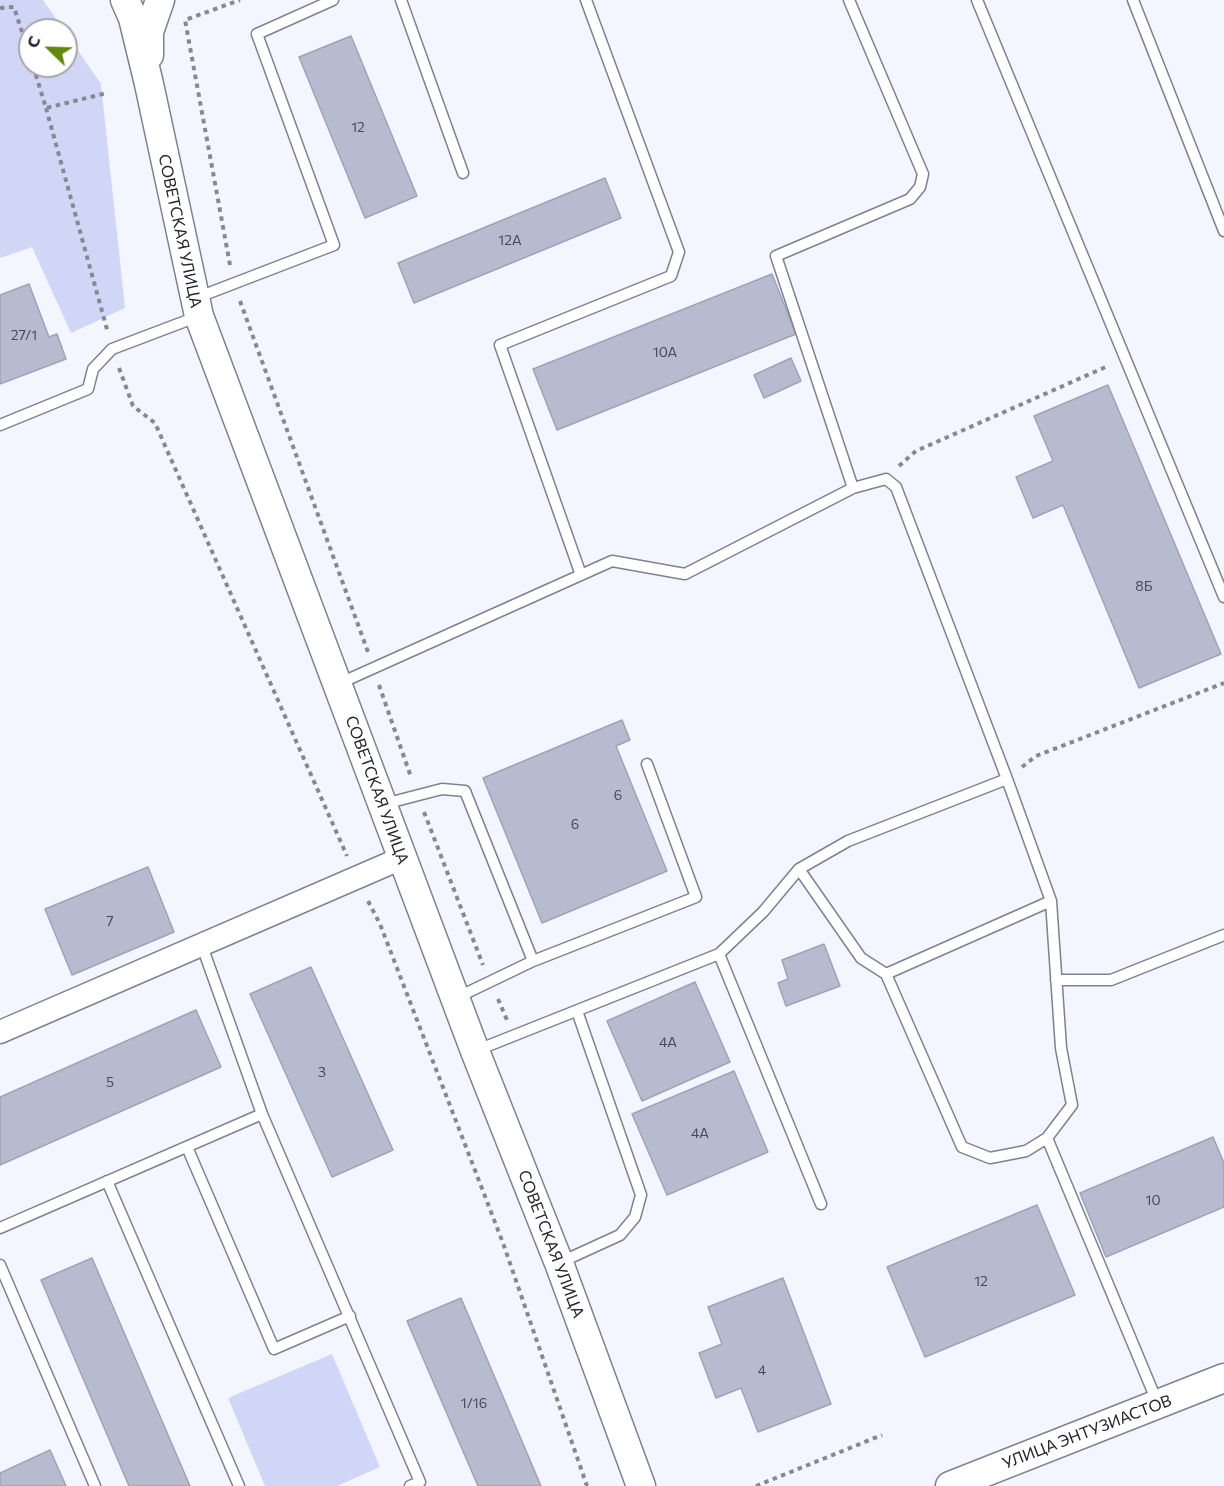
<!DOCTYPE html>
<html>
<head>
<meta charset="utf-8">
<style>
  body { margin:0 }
  #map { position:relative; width:1224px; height:1486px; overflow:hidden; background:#f4f6ff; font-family:Commissioner,sans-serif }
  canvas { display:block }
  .north { position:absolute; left:18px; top:18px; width:60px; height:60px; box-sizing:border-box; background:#fff; border:2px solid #a7a7ab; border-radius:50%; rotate:293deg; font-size:16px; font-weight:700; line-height:24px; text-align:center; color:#23242c }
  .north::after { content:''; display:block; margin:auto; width:21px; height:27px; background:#61870d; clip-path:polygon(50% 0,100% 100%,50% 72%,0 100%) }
</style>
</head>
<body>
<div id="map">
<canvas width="1224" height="1486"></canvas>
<div class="north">С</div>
</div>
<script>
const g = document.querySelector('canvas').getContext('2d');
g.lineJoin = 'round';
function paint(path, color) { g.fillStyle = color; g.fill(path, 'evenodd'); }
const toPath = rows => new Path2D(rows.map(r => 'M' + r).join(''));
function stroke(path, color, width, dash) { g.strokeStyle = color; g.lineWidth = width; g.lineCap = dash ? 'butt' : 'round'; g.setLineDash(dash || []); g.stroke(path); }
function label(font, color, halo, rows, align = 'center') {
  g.font = font + ' Commissioner,sans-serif'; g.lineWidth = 6; g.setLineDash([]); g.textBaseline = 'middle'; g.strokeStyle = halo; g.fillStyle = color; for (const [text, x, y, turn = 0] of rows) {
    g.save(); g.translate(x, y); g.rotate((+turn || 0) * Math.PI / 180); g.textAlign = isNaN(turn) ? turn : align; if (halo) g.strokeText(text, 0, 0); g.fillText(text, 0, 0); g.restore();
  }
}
paint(toPath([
  [0,0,43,0,64,30,30,30,30,66,66,66,66,33,101,84,125,308,71,333,32,247,0,258],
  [332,1354,380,1467,337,1486,265,1486,228,1398]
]), '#d0d6f5');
const building = toPath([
  [351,36,417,196,365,218,299,57,351,36],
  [605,178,621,218,414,303,398,263,605,178],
  [772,274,796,334,557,430,533,369,772,274],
  [29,284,49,337,57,334,66,359,0,384,0,295,29,284],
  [791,358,801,381,764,398,754,375,791,358],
  [1108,385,1221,654,1139,688,1063,505,1033,518,1016,477,1053,461,1034,416,1108,385],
  [622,720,630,740,616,746,667,871,542,923,483,778,622,720],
  [148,867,174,932,72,975,45,909,148,867],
  [824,944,840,986,786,1006,778,983,788,979,782,960,824,944],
  [311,967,393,1150,332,1177,250,994,311,967],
  [695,982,730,1062,642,1101,607,1021,695,982],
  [196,1010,221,1067,0,1165,0,1097,196,1010],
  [734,1071,768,1152,667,1195,632,1114,734,1071],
  [1213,1137,1224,1163,1224,1207,1106,1257,1080,1193,1213,1137],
  [1037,1205,1075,1295,925,1357,887,1267,1037,1205],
  [92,1258,190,1486,129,1486,41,1280,92,1258],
  [783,1278,831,1404,758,1432,741,1388,716,1398,699,1353,722,1344,708,1307,783,1278],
  [461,1298,541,1486,478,1486,407,1321,461,1298],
  [50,1450,66,1486,0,1486,0,1473,50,1450]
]);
paint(building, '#b7bbd0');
stroke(building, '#9fa3b8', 1.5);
const service = toPath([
  [401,0,463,173],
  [849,0,923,174,920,187,910,199,776,256,853,488],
  [977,0,1224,597],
  [1133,0,1224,231],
  [196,298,334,245,257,34,333,0],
  [0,425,88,389,93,369,112,349,199,316],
  [581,575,500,345,671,276,679,252,586,0],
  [338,684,612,561,685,574,853,488,886,479,896,487,1007,779,848,841,799,869,763,912,719,954,475,1051],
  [384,804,442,789,465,791,533,961,456,998],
  [799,869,861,958,886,974,962,1147,990,1158,1026,1151,1047,1138,1158,1404],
  [719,954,821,1204],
  [533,961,696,897,647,764],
  [886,974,1051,901,1007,779],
  [1056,980,1111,980,1224,935],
  [262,1114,420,1482,410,1486],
  [1047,1138,1072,1105,1061,1048,1051,901],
  [187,1147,274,1349,350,1316],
  [107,1181,239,1486],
  [0,1228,262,1114,202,946],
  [561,1262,620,1235,635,1217,641,1195,577,1011],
  [0,1265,95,1486]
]);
const minor = toPath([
  [0,1032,402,858]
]);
const tertiary = toPath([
  [125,0,133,18,149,84,199,316,475,1051,559,1263,641,1486],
  [149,55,149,32,160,0],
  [950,1486,1224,1378]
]);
stroke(service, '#7d8194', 13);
stroke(minor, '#7d8194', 25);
stroke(tertiary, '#7d8194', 31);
stroke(toPath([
  [0,8,14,7,30,57],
  [33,66,46,108,107,93],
  [46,108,108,333],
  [230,265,185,20,240,0],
  [240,301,368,652],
  [119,368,133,406,155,423,347,856],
  [899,466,916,451,1108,366],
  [379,685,411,777],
  [1022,767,1036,756,1224,683],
  [424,812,483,965],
  [368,901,380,924,503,1243,587,1486],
  [498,999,507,1020],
  [756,1486,882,1435]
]), '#878891', 4, [4.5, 4.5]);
stroke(service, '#fff', 10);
stroke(minor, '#fff', 22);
stroke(tertiary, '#fff', 28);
label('14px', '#484a55', null, [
  ["12",358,127],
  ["12А",510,240],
  ["27/1",24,335],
  ["10А",665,352],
  ["8Б",1144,586],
  ["6",618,795],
  ["6",575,824],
  ["7",110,921],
  ["4А",668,1042],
  ["3",322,1072],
  ["5",110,1082],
  ["4А",700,1133],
  ["10",1153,1200],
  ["12",981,1281],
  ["4",762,1370],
  ["1/16",474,1403]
]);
label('16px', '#23242c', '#fff', [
  ["СОВЕТСКАЯ УЛИЦА",180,231,78],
  ["СОВЕТСКАЯ УЛИЦА",377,790,70],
  ["СОВЕТСКАЯ УЛИЦА",551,1244,69],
  ["УЛИЦА ЭНТУЗИАСТОВ",1087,1432,-21]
]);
</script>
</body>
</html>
